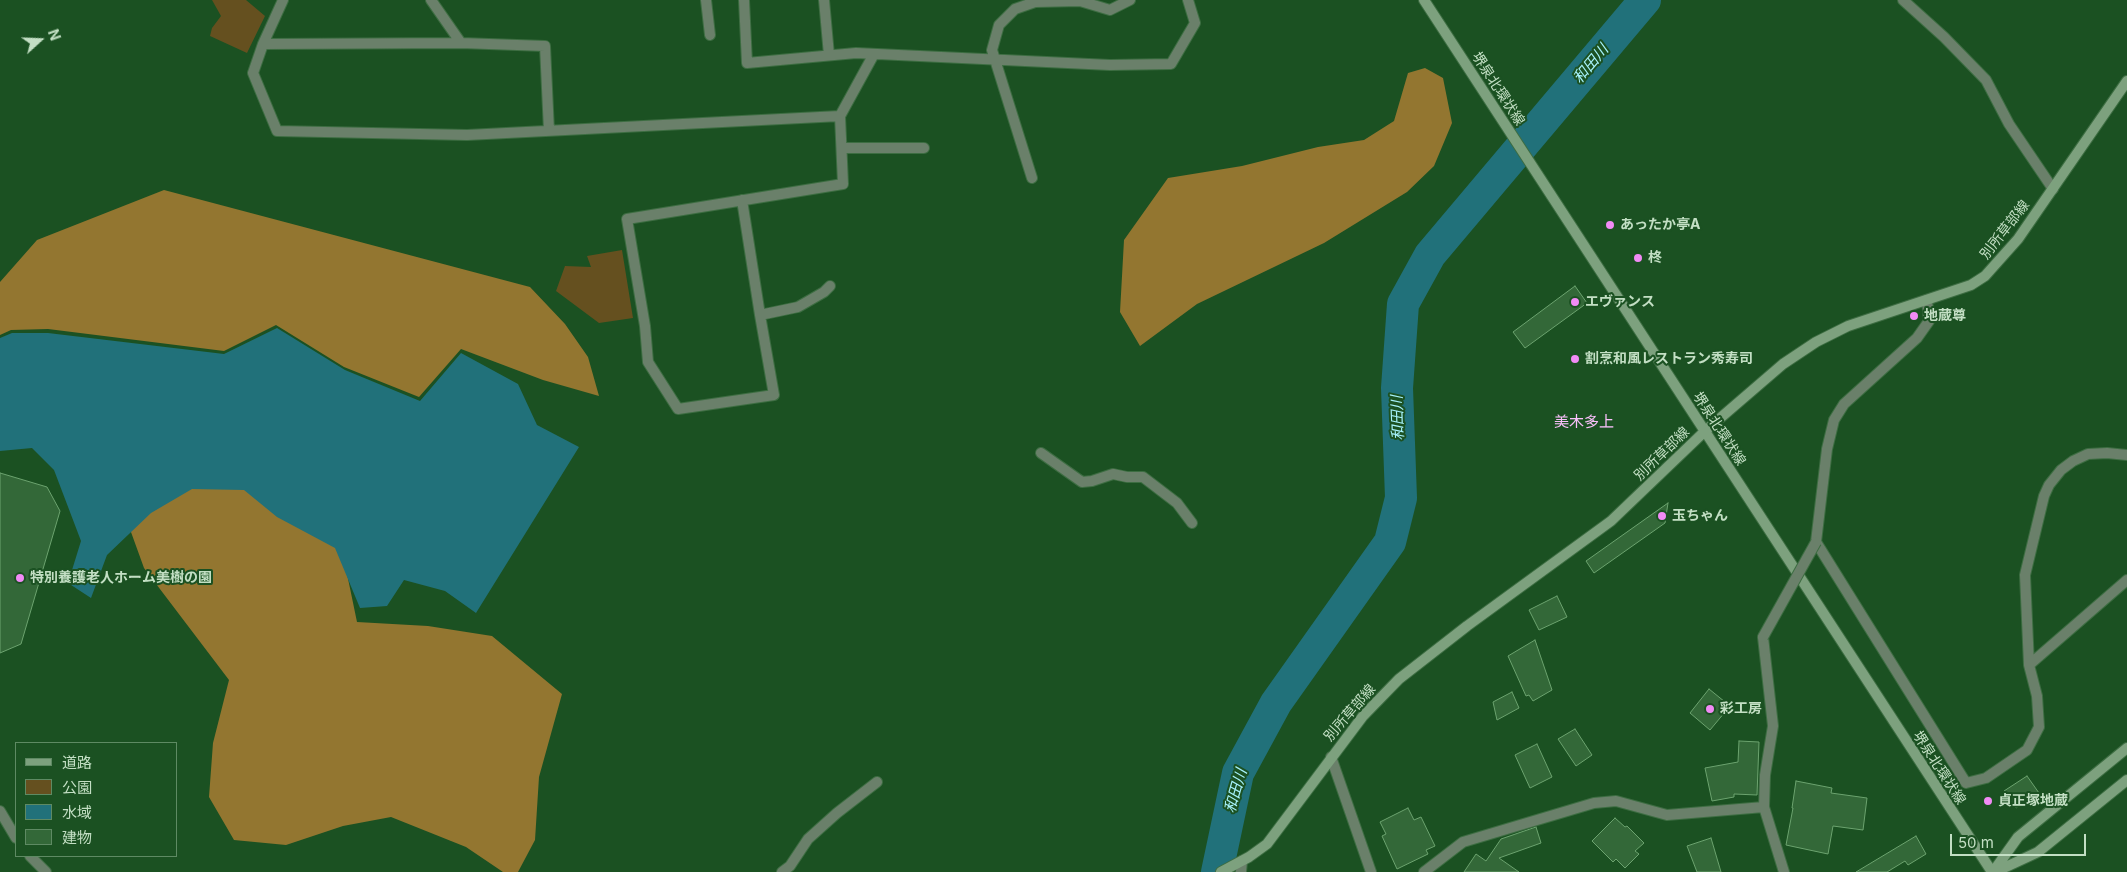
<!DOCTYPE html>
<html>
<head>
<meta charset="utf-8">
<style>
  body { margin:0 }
  #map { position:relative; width:2127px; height:872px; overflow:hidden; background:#1b5122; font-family:Inter,"Noto Sans JP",sans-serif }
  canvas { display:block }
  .legend { position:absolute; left:15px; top:742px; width:162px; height:115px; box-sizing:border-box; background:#1b5122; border:1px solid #5e8a63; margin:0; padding:6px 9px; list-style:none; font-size:15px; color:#c3dfc4 }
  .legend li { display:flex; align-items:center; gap:10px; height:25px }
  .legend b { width:25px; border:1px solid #5e8a63 }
  .north { position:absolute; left:15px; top:15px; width:50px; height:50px; -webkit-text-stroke:4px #1b5122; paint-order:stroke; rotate:70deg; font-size:14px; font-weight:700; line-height:20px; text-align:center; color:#c3dfc4 }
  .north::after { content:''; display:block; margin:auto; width:18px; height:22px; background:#c3dfc4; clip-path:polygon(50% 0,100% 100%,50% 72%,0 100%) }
  .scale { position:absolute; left:1950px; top:834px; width:136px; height:22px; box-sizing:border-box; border:2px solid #c3dfc4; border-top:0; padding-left:6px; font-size:15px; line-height:18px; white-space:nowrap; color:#c3dfc4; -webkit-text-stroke:4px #1b5122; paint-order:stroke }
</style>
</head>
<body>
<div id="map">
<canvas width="2127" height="872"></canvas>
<ul class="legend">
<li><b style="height:6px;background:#7da17e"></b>道路</li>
<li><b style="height:14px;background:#65501f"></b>公園</li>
<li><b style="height:14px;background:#21717a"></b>水域</li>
<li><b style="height:14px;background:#336838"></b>建物</li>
</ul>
<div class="north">N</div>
<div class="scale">50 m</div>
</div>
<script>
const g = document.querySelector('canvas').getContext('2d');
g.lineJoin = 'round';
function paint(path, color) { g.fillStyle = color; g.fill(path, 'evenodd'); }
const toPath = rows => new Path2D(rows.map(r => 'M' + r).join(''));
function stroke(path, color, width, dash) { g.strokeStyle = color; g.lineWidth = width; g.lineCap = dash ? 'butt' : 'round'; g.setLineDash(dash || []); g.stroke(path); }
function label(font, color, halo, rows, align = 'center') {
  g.font = font + ' Inter,"Noto Sans JP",sans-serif'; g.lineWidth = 4; g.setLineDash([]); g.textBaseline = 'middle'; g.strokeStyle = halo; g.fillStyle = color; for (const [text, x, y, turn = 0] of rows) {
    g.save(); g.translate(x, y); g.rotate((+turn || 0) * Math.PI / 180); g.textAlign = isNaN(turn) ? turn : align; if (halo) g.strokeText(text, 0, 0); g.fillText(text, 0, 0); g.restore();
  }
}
paint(toPath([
  [212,0,246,0,265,16,247,53,210,36,212,28,221,16],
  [622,250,633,318,599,323,556,291,565,266,591,267,587,256]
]), '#65501f');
paint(toPath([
  [1425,68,1443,78,1452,123,1434,166,1407,192,1324,243,1197,304,1140,346,1120,312,1124,240,1168,178,1242,166,1318,147,1364,140,1394,121,1408,73],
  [164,190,530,287,565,324,588,357,599,396,543,380,461,349,419,397,344,367,276,325,224,351,48,329,11,330,0,335,0,282,37,240],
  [197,475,259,484,340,540,357,622,428,626,492,636,562,694,539,777,535,840,518,872,503,872,466,847,391,817,343,826,286,845,234,840,209,797,213,743,229,680,144,568,127,521]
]), '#937630');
paint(toPath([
  [277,328,345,370,420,401,461,353,518,384,537,425,579,447,476,613,445,591,404,580,387,606,360,608,335,548,277,517,244,490,192,489,151,513,107,555,91,598,68,583,81,541,54,470,32,448,0,451,0,338,12,333,48,333,224,354]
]), '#21717a');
stroke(toPath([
  [1217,872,1238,773,1276,703,1390,542,1401,498,1397,388,1403,304,1430,255,1645,0]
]), '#21717a', 32);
const building = toPath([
  [1575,286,1587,303,1525,348,1513,332,1575,286],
  [0,473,47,487,60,511,21,644,0,653,0,473],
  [1668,503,1665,523,1594,573,1586,561,1668,503],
  [1557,596,1567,617,1539,630,1529,610,1557,596],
  [1535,640,1552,690,1533,701,1529,695,1526,696,1508,656,1535,640],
  [1709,689,1730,706,1710,730,1690,713,1709,689],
  [1512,692,1519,708,1497,720,1493,702,1512,692],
  [1575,729,1592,755,1576,766,1558,739,1575,729],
  [1739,741,1759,742,1757,795,1734,794,1734,797,1712,801,1705,768,1738,762,1739,741],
  [1537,744,1552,777,1530,788,1515,755,1537,744],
  [2027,776,2039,793,2016,808,2004,791,2027,776],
  [1796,781,1832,788,1831,793,1867,798,1863,830,1833,826,1828,854,1786,845,1793,808,1792,808,1796,781],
  [1408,808,1414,820,1421,817,1435,846,1426,850,1428,854,1397,869,1382,836,1386,834,1380,822,1408,808],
  [1615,818,1625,827,1627,826,1644,843,1635,851,1639,854,1625,868,1616,859,1613,862,1592,841,1615,818],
  [1536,827,1541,843,1499,858,1519,872,1464,872,1476,854,1486,861,1501,839,1536,827],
  [1916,836,1926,854,1908,865,1905,861,1887,872,1856,872,1916,836],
  [1711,838,1721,872,1697,872,1687,846,1711,838]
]);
paint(building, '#336838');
stroke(building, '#6ca36f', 1);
const street = toPath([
  [283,0,263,44,253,73,277,131,467,135,840,116],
  [706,0,710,35],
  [744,0,747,63,856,53,1110,65,1171,64,1195,23,1188,0],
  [824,0,829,55],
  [1903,0,1944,37,1986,80,2009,124,2053,189],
  [461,43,545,46,549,131],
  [263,44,461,43,431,0],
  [842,148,924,148],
  [1032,178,992,50,999,25,1015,9,1035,2,1080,1,1110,10,1130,0],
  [742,200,760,315],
  [830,286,824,292,798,307,760,315,774,395,678,409,648,362,645,326,627,219,843,184,840,116,874,54],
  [1927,300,1929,321,1917,338,1844,404,1834,420,1827,449,1816,542,1966,783,1986,778,2027,750,2039,727,2037,696,2029,665,2025,575,2044,496,2049,485,2061,470,2073,461,2088,454,2107,453,2127,455],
  [1041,453,1082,482,1092,481,1113,474,1127,477,1143,477,1177,503,1192,523],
  [1763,637,1773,726,1765,775,1764,807,1784,872],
  [2029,665,2127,580],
  [1331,757,1371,872],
  [0,811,16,838],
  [30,856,46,872],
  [782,872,790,866,808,839,837,813,877,782],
  [1241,872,1242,861],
  [1424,872,1463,842,1594,803,1616,801,1667,815,1764,807]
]);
const secondary = toPath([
  [1424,0,1992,872],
  [1221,872,1249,857,1267,844,1363,716,1399,679,1467,626,1611,521,1704,432,1783,364,1816,342,1848,326,1971,285,1985,276,2018,239,2127,81],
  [1993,872,2018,837,2127,748],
  [1995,872,2038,852,2127,780]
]);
stroke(street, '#3d6d42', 12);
stroke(secondary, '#3d6d42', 12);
stroke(street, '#6a806a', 10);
stroke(secondary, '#7da17e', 10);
const streetBridge = toPath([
  [1763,637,1816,542]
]);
stroke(streetBridge, '#3d6d42', 12, []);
stroke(streetBridge, '#6a806a', 10);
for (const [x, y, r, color] of [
  [1610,225,5,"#f18bf5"],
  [1638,258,5,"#f18bf5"],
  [1575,302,5,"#f18bf5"],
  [1914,316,5,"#f18bf5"],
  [1575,359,5,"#f18bf5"],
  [1662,516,5,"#f18bf5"],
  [20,578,5,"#f18bf5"],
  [1710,709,5,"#f18bf5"],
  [1988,801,5,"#f18bf5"]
]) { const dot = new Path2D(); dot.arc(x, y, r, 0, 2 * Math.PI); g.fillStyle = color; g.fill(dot); stroke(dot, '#1b5122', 2); }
label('14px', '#c3dfc4', '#1b5122', [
  ["堺泉北環状線",1498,89,57],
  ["別所草部線",2005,230,-52],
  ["堺泉北環状線",1719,429,57],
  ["別所草部線",1662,454,-44],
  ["別所草部線",1350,713,-49],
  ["堺泉北環状線",1939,768,57]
]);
label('bold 14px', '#c3dfc4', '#1b5122', [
  ["あったか亭A",1620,225],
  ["柊",1648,258],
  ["エヴァンス",1585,302],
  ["地蔵尊",1924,316],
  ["割烹和風レストラン秀寿司",1585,359],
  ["玉ちゃん",1672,516],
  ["特別養護老人ホーム美樹の園",30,578],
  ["彩工房",1720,709],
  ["貞正塚地蔵",1998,801]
], 'left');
label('italic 15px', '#a8f3fd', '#1b5122', [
  ["和田川",1591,64,-50],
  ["和田川",1398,418,-92],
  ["和田川",1236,791,-74]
]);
label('15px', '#fac0fb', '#1b5122', [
  ["美木多上",1584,422]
]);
</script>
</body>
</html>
